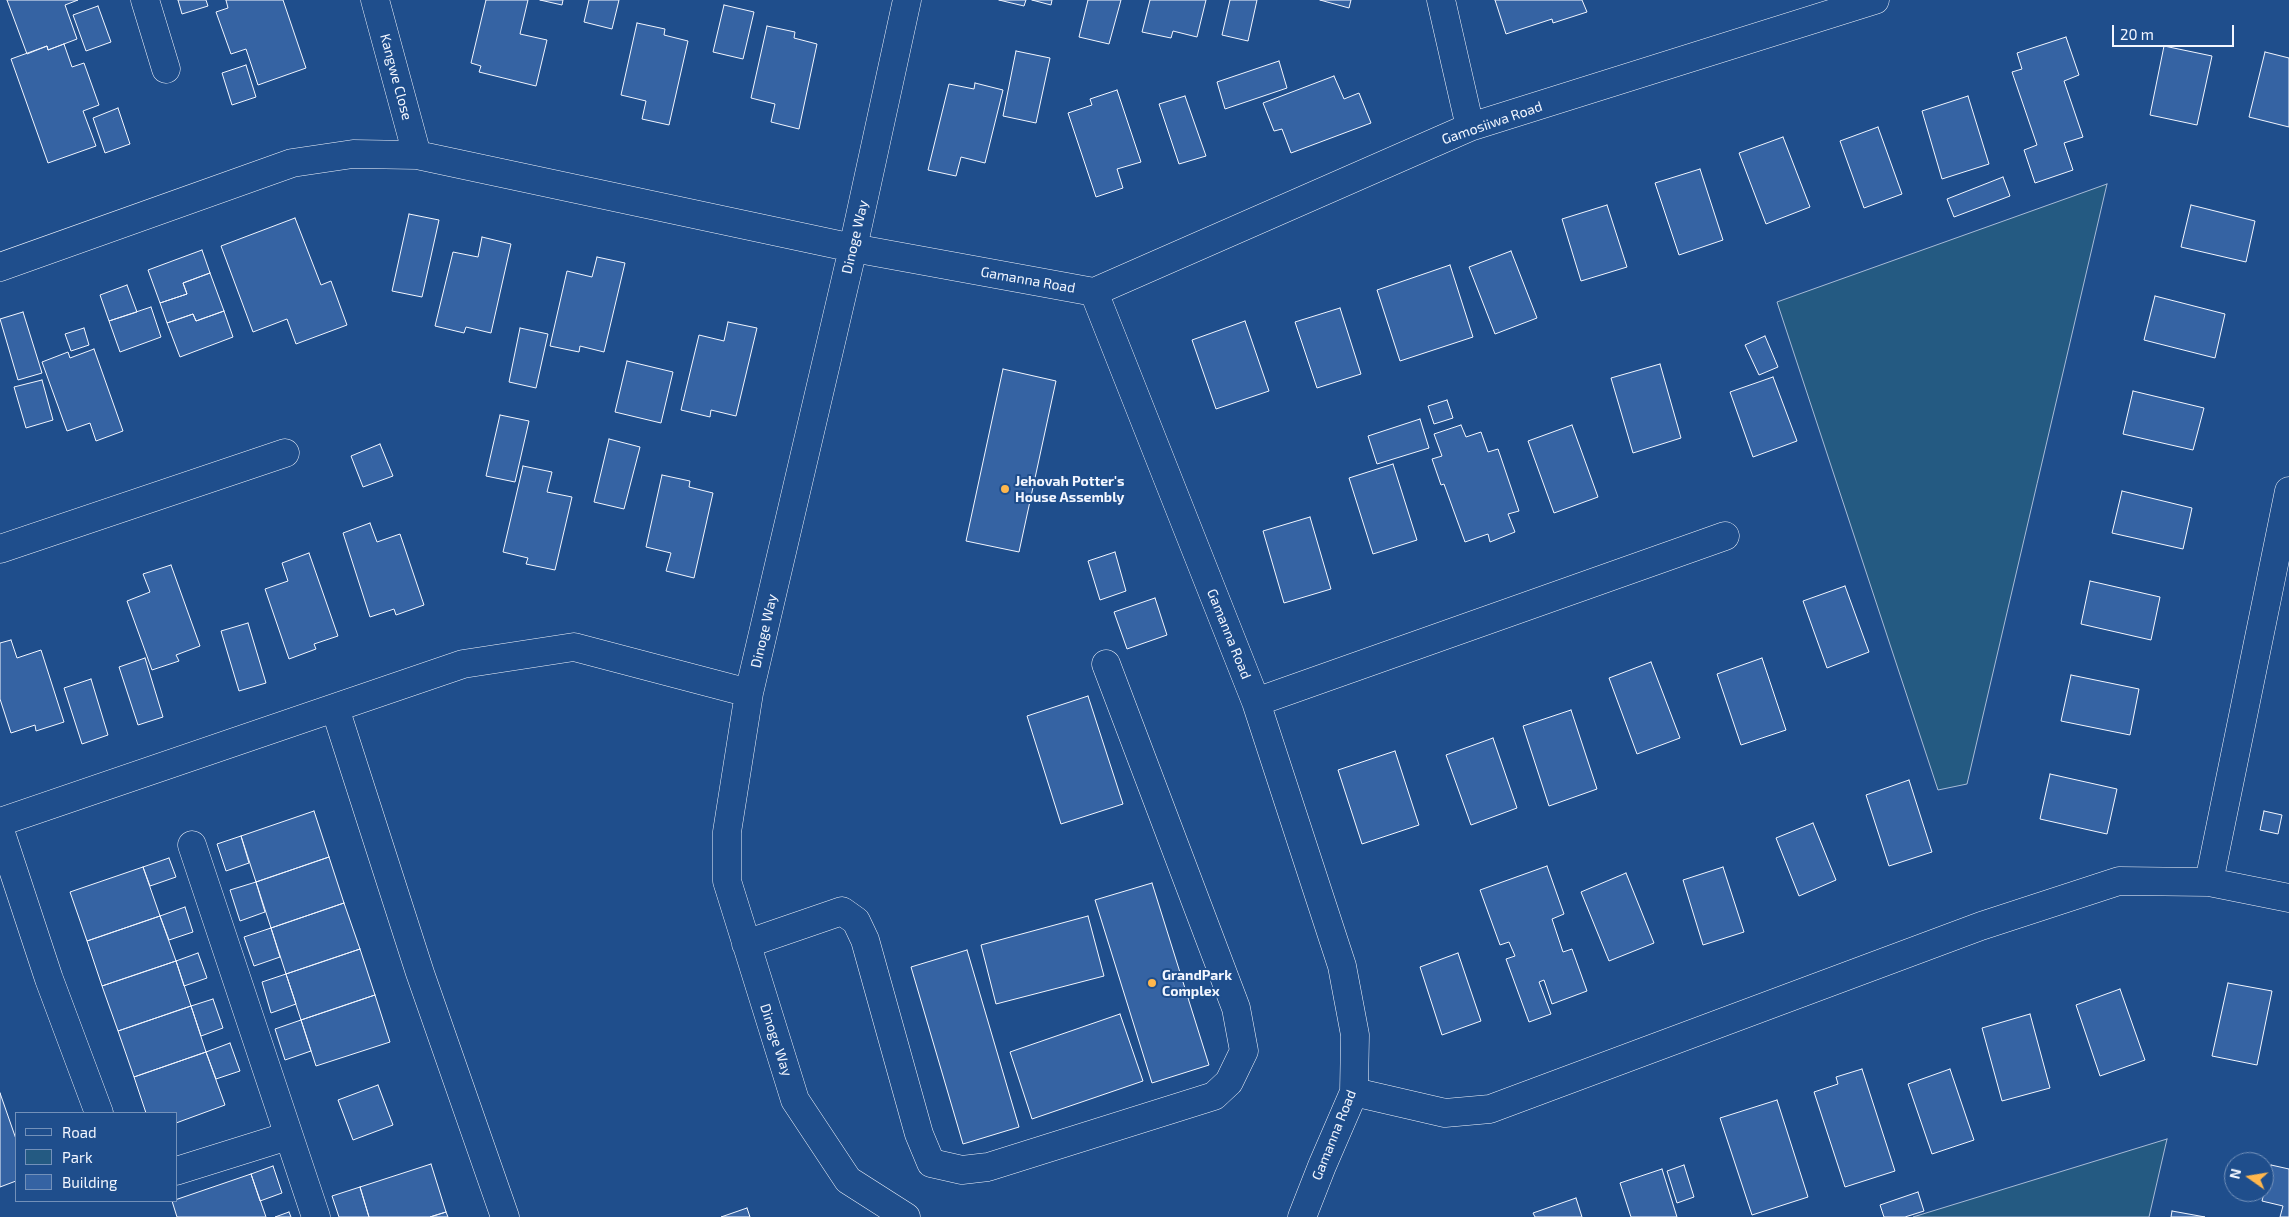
<!DOCTYPE html>
<html>
<head>
<meta charset="utf-8">
<style>
  body { margin:0 }
  #map { position:relative; width:2289px; height:1217px; overflow:hidden; background:#1f4e8c; font-family:"Exo 2",sans-serif }
  canvas { display:block }
  .legend { position:absolute; left:15px; top:1112px; width:162px; height:90px; box-sizing:border-box; background:#1f4e8c; border:1px solid #7391ba; margin:0; padding:6px 9px; list-style:none; font-size:15px; color:#f2f6ff }
  .legend li { display:flex; align-items:center; gap:10px; height:25px }
  .legend b { width:25px; border:1px solid #7391ba }
  .north { position:absolute; left:2224px; top:1152px; width:50px; height:50px; box-sizing:border-box; background:#1f4e8c; border:1px solid #7391ba; border-radius:50%; rotate:283deg; font-size:14px; font-weight:700; line-height:20px; text-align:center; color:#f2f6ff }
  .north::after { content:''; display:block; margin:auto; width:18px; height:22px; background:#ffb74d; clip-path:polygon(50% 0,100% 100%,50% 72%,0 100%) }
  .scale { position:absolute; left:2112px; top:25px; width:122px; height:22px; box-sizing:border-box; border:2px solid #f2f6ff; border-top:0; padding-left:6px; font-size:15px; line-height:18px; white-space:nowrap; color:#f2f6ff; -webkit-text-stroke:4px #1f4e8c; paint-order:stroke }
</style>
</head>
<body>
<div id="map">
<canvas width="2289" height="1217"></canvas>
<ul class="legend">
<li><b style="height:6px;background:#1f4e8c"></b>Road</li>
<li><b style="height:14px;background:#245a82"></b>Park</li>
<li><b style="height:14px;background:#3563a3"></b>Building</li>
</ul>
<div class="north">N</div>
<div class="scale">20 m</div>
</div>
<script>
const g = document.querySelector('canvas').getContext('2d');
g.lineJoin = 'round';
function paint(path, color) { g.fillStyle = color; g.fill(path, 'evenodd'); }
const toPath = rows => new Path2D(rows.map(r => 'M' + r).join(''));
function stroke(path, color, width, dash) { g.strokeStyle = color; g.lineWidth = width; g.lineCap = dash ? 'butt' : 'round'; g.setLineDash(dash || []); g.stroke(path); }
function label(font, color, halo, rows, align = 'center') {
  g.font = font + ' "Exo 2",sans-serif'; g.lineWidth = 4; g.setLineDash([]); g.textBaseline = 'middle'; g.strokeStyle = halo; g.fillStyle = color; for (const [text, x, y, turn = 0] of rows) {
    g.save(); g.translate(x, y); g.rotate((+turn || 0) * Math.PI / 180); g.textAlign = isNaN(turn) ? turn : align; if (halo) g.strokeText(text, 0, 0); g.fillText(text, 0, 0); g.restore();
  }
}
const green = toPath([
  [2107,184,1967,784,1938,790,1777,302,2107,184],
  [2167,1139,2149,1217,1913,1217,2167,1139]
]);
paint(green, '#245a82');
stroke(green, '#a8bbd7', 1);
const building = toPath([
  [7,0,78,0,65,5,77,39,48,50,47,46,27,54,7,0],
  [178,0,206,0,208,6,182,14,178,0],
  [226,0,283,0,306,68,258,85,246,49,231,54,216,12,228,8,226,0],
  [486,0,528,0,520,34,547,40,536,86,479,72,481,66,471,63,486,0],
  [540,0,563,0,562,5,540,0],
  [589,0,619,0,612,29,584,22,589,0],
  [999,0,1026,0,1024,6,999,0],
  [1032,0,1052,0,1051,5,1032,0],
  [1088,0,1121,0,1109,44,1079,37,1088,0],
  [1150,0,1206,0,1197,37,1173,31,1171,38,1142,32,1150,0],
  [1230,0,1257,0,1248,41,1222,35,1230,0],
  [1320,0,1351,0,1349,8,1320,0],
  [1495,0,1582,0,1587,12,1553,23,1552,19,1506,34,1495,0],
  [724,5,754,12,743,59,713,52,724,5],
  [98,6,111,42,86,51,73,15,98,6],
  [637,23,665,29,664,35,688,41,669,125,642,119,646,101,621,95,637,23],
  [767,26,795,32,794,38,817,44,799,129,771,122,775,104,751,98,767,26],
  [2066,37,2079,75,2064,81,2083,137,2064,143,2073,170,2035,183,2024,150,2037,145,2012,72,2022,69,2017,53,2066,37],
  [64,44,72,67,84,63,99,105,83,111,96,146,48,163,11,59,47,46,48,50,64,44],
  [2164,46,2212,56,2197,125,2150,115,2164,46],
  [1016,51,1050,58,1036,123,1003,116,1016,51],
  [2265,52,2289,58,2289,127,2249,117,2265,52],
  [1279,61,1287,88,1225,109,1217,82,1279,61],
  [246,65,256,97,232,105,222,73,246,65],
  [1334,76,1344,99,1359,93,1371,123,1291,153,1282,129,1274,131,1263,103,1334,76],
  [975,83,1003,90,985,163,961,157,956,176,928,170,949,84,974,89,975,83],
  [1117,90,1141,162,1117,169,1123,188,1096,197,1068,113,1092,105,1090,99,1117,90],
  [1185,96,1206,156,1179,164,1159,104,1185,96],
  [1968,96,1989,164,1942,179,1922,111,1968,96],
  [118,108,130,144,105,153,93,118,118,108],
  [1878,127,1902,194,1864,208,1840,141,1878,127],
  [1783,137,1810,207,1766,224,1739,153,1783,137],
  [1700,169,1723,240,1679,255,1655,183,1700,169],
  [2003,177,2010,196,1954,217,1947,199,2003,177],
  [1607,205,1627,267,1581,281,1562,219,1607,205],
  [2191,205,2255,221,2246,262,2181,247,2191,205],
  [409,214,439,220,422,297,392,291,409,214],
  [295,218,321,285,331,281,347,325,296,344,287,319,253,332,221,246,295,218],
  [482,237,511,244,491,333,466,327,464,333,435,326,453,252,478,257,482,237],
  [202,250,210,273,183,283,187,294,160,303,148,270,202,250],
  [1511,251,1537,318,1495,334,1469,267,1511,251],
  [597,257,625,263,604,352,580,346,579,352,550,346,567,271,592,277,597,257],
  [1450,265,1473,337,1400,361,1377,290,1450,265],
  [210,273,224,311,196,321,193,314,167,323,160,303,187,294,183,283,210,273],
  [127,285,137,312,109,321,100,295,127,285],
  [2155,296,2225,314,2215,358,2144,340,2155,296],
  [151,307,161,337,120,352,109,321,151,307],
  [1340,308,1361,374,1317,388,1295,322,1340,308],
  [224,311,233,337,180,357,167,323,193,314,196,321,224,311],
  [23,312,42,373,18,380,0,319,23,312],
  [1245,321,1269,391,1216,409,1192,340,1245,321],
  [728,322,757,328,736,416,711,410,710,417,681,410,699,335,724,341,728,322],
  [84,328,89,345,71,351,65,334,84,328],
  [520,328,548,334,536,388,509,382,520,328],
  [1765,336,1778,367,1759,375,1745,345,1765,336],
  [94,349,123,431,96,441,90,423,67,431,42,362,68,352,70,358,94,349],
  [627,361,673,372,661,423,615,412,627,361],
  [1660,364,1681,438,1633,453,1611,378,1660,364],
  [1003,369,1056,381,1019,552,966,541,1003,369],
  [1773,377,1797,441,1753,457,1730,392,1773,377],
  [42,380,53,420,26,428,14,387,42,380],
  [2133,391,2204,408,2193,450,2123,434,2133,391],
  [1447,400,1453,418,1434,424,1428,406,1447,400],
  [500,415,529,421,515,482,486,476,500,415],
  [1420,419,1429,448,1377,464,1368,436,1420,419],
  [1461,425,1466,437,1481,432,1488,452,1498,449,1519,511,1508,514,1515,532,1490,542,1488,534,1465,542,1444,484,1441,485,1432,459,1442,456,1434,434,1461,425],
  [1572,425,1598,497,1554,513,1528,441,1572,425],
  [609,439,640,447,624,509,594,502,609,439],
  [380,444,393,476,363,487,351,456,380,444],
  [1393,464,1417,540,1373,554,1349,478,1393,464],
  [523,466,552,472,547,492,572,497,555,570,526,564,528,558,503,552,523,466],
  [662,475,690,481,689,487,713,493,694,578,666,571,671,553,646,547,662,475],
  [2122,491,2192,508,2183,549,2112,533,2122,491],
  [1310,517,1331,589,1284,603,1263,531,1310,517],
  [370,523,377,542,400,534,424,605,396,615,394,609,370,617,343,533,370,523],
  [1115,552,1126,591,1100,600,1088,561,1115,552],
  [309,553,338,636,314,644,316,649,289,659,265,589,288,581,282,563,309,553],
  [171,565,200,646,176,655,179,661,152,670,127,601,150,592,143,574,171,565],
  [2090,581,2160,597,2151,640,2081,624,2090,581],
  [1845,586,1869,652,1827,668,1803,601,1845,586],
  [1155,598,1167,635,1127,649,1114,612,1155,598],
  [248,623,266,683,239,691,221,631,248,623],
  [11,640,17,658,41,650,64,722,36,731,35,725,11,733,0,699,0,643,11,640],
  [145,658,163,717,138,725,119,667,145,658],
  [1762,658,1786,730,1741,745,1717,674,1762,658],
  [1651,662,1680,738,1637,754,1609,678,1651,662],
  [2071,675,2139,689,2130,735,2061,721,2071,675],
  [91,679,108,735,82,744,64,688,91,679],
  [1088,696,1123,804,1061,824,1027,716,1088,696],
  [1571,710,1597,789,1549,806,1523,726,1571,710],
  [1493,738,1517,808,1471,825,1446,755,1493,738],
  [1395,751,1419,825,1362,844,1338,770,1395,751],
  [2050,774,2117,789,2107,834,2040,819,2050,774],
  [1909,780,1932,852,1889,866,1866,795,1909,780],
  [314,811,329,857,256,882,241,836,314,811],
  [2264,811,2282,815,2278,834,2260,830,2264,811],
  [1813,823,1836,880,1799,896,1776,838,1813,823],
  [241,836,249,863,226,871,217,844,241,836],
  [329,857,344,903,271,928,256,882,329,857],
  [169,858,176,877,150,886,143,867,169,858],
  [1547,866,1564,914,1552,919,1563,952,1572,949,1587,991,1552,1004,1544,980,1539,982,1551,1014,1529,1022,1506,959,1515,956,1509,942,1500,945,1480,890,1547,866],
  [143,867,160,916,87,941,70,892,143,867],
  [1723,867,1744,932,1703,945,1683,880,1723,867],
  [1626,873,1654,943,1609,961,1581,892,1626,873],
  [256,882,265,912,240,921,230,890,256,882],
  [1152,883,1209,1065,1152,1083,1095,900,1152,883],
  [344,903,360,949,286,974,271,928,344,903],
  [185,907,193,932,169,940,160,916,185,907],
  [160,916,176,961,102,986,87,941,160,916],
  [1088,916,1104,976,996,1004,981,945,1088,916],
  [271,928,280,957,254,966,244,937,271,928],
  [360,949,375,995,301,1020,286,974,360,949],
  [967,950,1019,1127,963,1144,911,967,967,950],
  [198,953,207,978,184,986,176,961,198,953],
  [1458,953,1481,1021,1442,1035,1420,967,1458,953],
  [176,961,191,1006,118,1031,102,986,176,961],
  [286,974,296,1004,271,1013,262,982,286,974],
  [2228,983,2272,991,2257,1065,2212,1056,2228,983],
  [2120,989,2145,1060,2100,1076,2076,1005,2120,989],
  [375,995,390,1042,316,1066,301,1020,375,995],
  [213,999,223,1028,201,1036,191,1006,213,999],
  [191,1006,206,1052,134,1077,118,1031,191,1006],
  [1120,1014,1143,1081,1032,1119,1010,1052,1120,1014],
  [2030,1014,2050,1088,2002,1101,1982,1028,2030,1014],
  [301,1020,311,1051,285,1060,275,1029,301,1020],
  [230,1043,240,1071,216,1079,206,1052,230,1043],
  [206,1052,225,1105,176,1123,176,1113,146,1113,134,1077,206,1052],
  [1862,1069,1895,1171,1845,1187,1814,1092,1838,1084,1836,1077,1862,1069],
  [1950,1069,1974,1140,1932,1154,1908,1084,1950,1069],
  [378,1085,393,1125,353,1140,338,1100,378,1085],
  [0,1093,16,1139,16,1181,0,1187,0,1093],
  [1777,1100,1808,1197,1752,1215,1720,1118,1777,1100],
  [431,1164,446,1212,430,1217,369,1217,360,1187,431,1164],
  [1684,1165,1694,1197,1677,1203,1667,1171,1684,1165],
  [2271,1165,2289,1169,2289,1217,2280,1217,2283,1206,2262,1201,2271,1165],
  [273,1166,282,1193,260,1201,251,1174,273,1166],
  [1662,1169,1677,1217,1631,1217,1620,1183,1662,1169],
  [251,1174,266,1217,177,1217,172,1201,251,1174],
  [360,1187,369,1217,339,1217,332,1196,360,1187],
  [1918,1192,1924,1211,1905,1217,1884,1217,1880,1205,1918,1192],
  [1576,1198,1582,1217,1535,1217,1533,1213,1576,1198],
  [747,1208,750,1217,721,1217,747,1208],
  [2172,1211,2205,1217,2171,1217,2172,1211],
  [289,1212,291,1217,275,1217,289,1212],
  [446,1212,448,1217,430,1217,446,1212]
]);
paint(building, '#3563a3');
stroke(building, '#f2f6ff', 1);
const minor = toPath([
  [145,0,166,69],
  [375,0,417,155],
  [1441,0,1470,127],
  [0,267,292,163,353,154,417,155,853,248,1094,292],
  [1094,292,1256,702,1342,966,1355,1035,1354,1092,1322,1166,1302,1217],
  [1094,292,1470,127,1875,0],
  [0,549,285,453],
  [1256,702,1725,536],
  [335,708,420,973,505,1217],
  [0,822,463,664,574,647,749,693],
  [0,830,49,979,99,1113],
  [192,845,316,1217],
  [2209,882,2289,491],
  [746,944,842,911,856,921,865,940,919,1134,931,1163,962,1170,988,1167,1214,1096,1229,1082,1244,1051,1236,1008,1106,664],
  [1354,1092,1445,1113,1490,1109,1981,926,2119,881,2209,882,2289,898],
  [176,1171,288,1136],
  [906,1217,848,1180,795,1100,727,881,727,832,749,693,853,248,907,0]
]);
stroke(minor, '#f2f6ff', 29);
stroke(minor, '#1f4e8c', 28);
for (const [x, y, r, color] of [
  [1005,489,5,"#ffb74d"],
  [1152,983,5,"#ffb74d"]
]) { const dot = new Path2D(); dot.arc(x, y, r, 0, 2 * Math.PI); g.fillStyle = color; g.fill(dot); stroke(dot, '#1f4e8c', 2); }
label('14px', '#f2f6ff', '#1f4e8c', [
  ["Kangwe Close",396,77,75],
  ["Gamosiiwa Road",1492,123,-19],
  ["Dinoge Way",855,237,-77],
  ["Gamanna Road",1028,280,10],
  ["Dinoge Way",764,631,-77],
  ["Gamanna Road",1229,634,68],
  ["Dinoge Way",776,1040,72],
  ["Gamanna Road",1334,1135,-68]
]);
label('bold 14px', '#f2f6ff', '#1f4e8c', [
  ["Jehovah Potter's",1015,481],
  ["House Assembly",1015,497],
  ["GrandPark",1162,975],
  ["Complex",1162,991]
], 'left');
</script>
</body>
</html>
